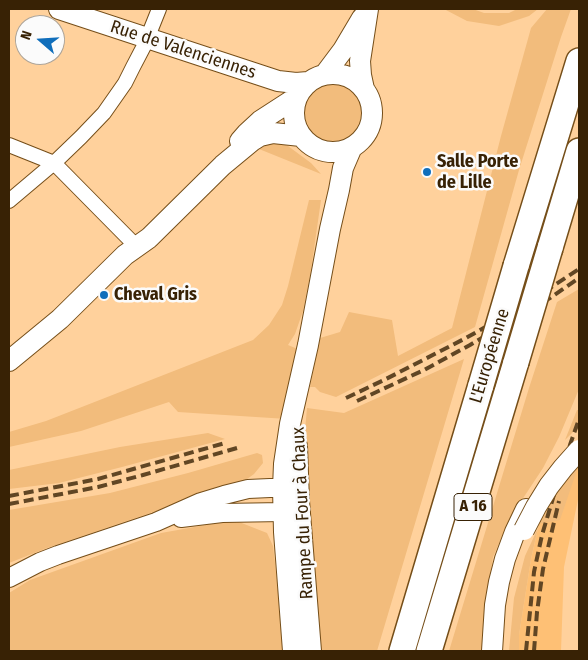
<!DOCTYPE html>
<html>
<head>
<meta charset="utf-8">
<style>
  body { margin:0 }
  #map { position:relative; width:588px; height:660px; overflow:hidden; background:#ffd19c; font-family:"Fira Sans Condensed",sans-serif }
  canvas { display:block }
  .frame { position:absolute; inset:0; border:10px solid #382205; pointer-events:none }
  .north { position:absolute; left:15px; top:15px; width:50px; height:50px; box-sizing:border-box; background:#fbfbfb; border:1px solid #ada499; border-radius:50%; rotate:289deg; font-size:14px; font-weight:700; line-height:20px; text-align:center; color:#382205 }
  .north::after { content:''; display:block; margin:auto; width:18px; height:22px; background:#106ebb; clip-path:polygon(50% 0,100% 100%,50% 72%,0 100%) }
</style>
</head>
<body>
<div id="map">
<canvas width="588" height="660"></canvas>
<div class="frame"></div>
<div class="north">N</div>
</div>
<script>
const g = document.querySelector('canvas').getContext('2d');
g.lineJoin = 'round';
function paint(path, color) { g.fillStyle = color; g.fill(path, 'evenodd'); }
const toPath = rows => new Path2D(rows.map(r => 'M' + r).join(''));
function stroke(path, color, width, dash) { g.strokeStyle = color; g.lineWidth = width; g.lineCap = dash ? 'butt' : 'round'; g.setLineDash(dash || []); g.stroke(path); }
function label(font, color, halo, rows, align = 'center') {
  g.font = font + ' "Fira Sans Condensed",sans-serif'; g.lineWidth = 5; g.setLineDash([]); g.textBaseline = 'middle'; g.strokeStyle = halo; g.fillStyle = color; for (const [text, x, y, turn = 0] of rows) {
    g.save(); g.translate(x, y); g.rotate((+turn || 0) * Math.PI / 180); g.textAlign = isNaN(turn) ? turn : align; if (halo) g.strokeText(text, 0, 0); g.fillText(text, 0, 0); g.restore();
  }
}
paint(toPath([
  [579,464,579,495,564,567,561,651,519,651,519,635,531,559,539,524,557,493]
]), '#fec075');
paint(toPath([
  [444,9,473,9,484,13,509,13,517,9,538,9,529,16,499,26,467,21],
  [547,9,571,9,561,37,519,170,475,327,336,397,320,392,315,387,310,387,320,338,340,332,349,312,392,320,398,356,452,328,501,136,531,28],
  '303 113a30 30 0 1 1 60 0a30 30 0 1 1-60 0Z',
  [270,143,280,143,288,146,311,163,321,174,259,149],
  [309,200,321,200,311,270,303,311,295,334,288,345,300,350,287,419,178,412,169,402,81,431,9,447,9,432,46,421,253,340,269,325,282,305,288,286],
  [579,289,579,389,559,437,543,468,510,518,493,557,484,617,482,651,449,651,529,388,557,302],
  [464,359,377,651,315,651,304,442,307,408,344,413],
  [577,410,579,410,579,426,565,440],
  [208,433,225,439,122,467,59,483,9,489,9,470,120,447],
  [257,453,262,455,263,463,254,474,243,482,186,501,47,548,9,563,9,510,110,493,188,473],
  [579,464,560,520,539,524,557,493],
  [234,520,267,533,273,546,285,651,9,651,9,593,30,580,161,533],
  [538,528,531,559,519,635,519,651,509,651,514,598,525,556]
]), '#f2bc7c');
const minor = toPath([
  [9,145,54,163,136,246],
  [9,201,54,163,81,137,104,113,125,83,133,67,145,44,159,9]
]);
const tertiary = toPath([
  [181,518,222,513,283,512,293,509,295,506],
  [9,578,40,562,58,555,156,522,201,502,224,495,248,489,270,488,283,488,296,494]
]);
const secondary = toPath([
  [59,9,278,81,296,83,308,82],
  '294 113a39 39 0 1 1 78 0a39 39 0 1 1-78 0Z',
  [325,74,343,50,362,18],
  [364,89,361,75,360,61,368,9],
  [240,141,247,133,260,121,297,97],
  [9,361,60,319,125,255,149,238,223,165,252,141,260,136,273,133,301,136],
  [297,446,299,501,311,651],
  [293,651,284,532,283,488,284,464,290,424,308,345,330,229,339,190,343,168,352,147],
  [492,651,495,605,499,582,505,559,515,532,526,509]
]);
const motorway = toPath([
  [550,248,579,151],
  [516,266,579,61],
  [402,651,481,385],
  [429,651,516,362]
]);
stroke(minor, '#754e19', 16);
stroke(tertiary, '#754e19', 20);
stroke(secondary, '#754e19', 22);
stroke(motorway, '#754e19', 28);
stroke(minor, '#fff', 14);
stroke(tertiary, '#fff', 18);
stroke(secondary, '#fff', 20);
stroke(motorway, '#fff', 25);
stroke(toPath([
  [346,398,384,380,466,338,524,305,579,269],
  [357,401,424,370,470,345,550,298,579,278],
  [9,496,98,479,225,443],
  [9,504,98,487,143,475,237,448],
  [526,651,532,592,534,572,542,535,562,468,579,419],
  [534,651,537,612,543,569,559,501]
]), '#614624', 4, [10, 5]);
const secondaryBridge = toPath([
  [524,530,536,507,549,486,563,468,579,450]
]);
const motorwayBridge = toPath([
  [516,362,550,248],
  [481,385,516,266]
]);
stroke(secondaryBridge, '#754e19', 22, []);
stroke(motorwayBridge, '#754e19', 28, []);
stroke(secondaryBridge, '#fff', 20);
stroke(motorwayBridge, '#fff', 25);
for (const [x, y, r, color] of [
  [427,172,5,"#106ebb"],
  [104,295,5,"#106ebb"]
]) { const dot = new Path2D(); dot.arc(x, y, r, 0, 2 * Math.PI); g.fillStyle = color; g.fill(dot); stroke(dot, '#fbfbfb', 2); }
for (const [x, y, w] of [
  [473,507,38]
]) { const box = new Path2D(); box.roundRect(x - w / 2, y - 13.5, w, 27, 4); g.fillStyle = '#fbfbfb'; g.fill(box); stroke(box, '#382205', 1); }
label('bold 16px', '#382205', null, [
  ["A 16",473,507]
]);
label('18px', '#382205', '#fbfbfb', [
  ["Rue de Valenciennes",183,50,18],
  ["L'Européenne",490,356,-73],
  ["Rampe du Four à Chaux",303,513,-93]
]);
label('bold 18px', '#382205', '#fbfbfb', [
  ["Salle Porte",437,162],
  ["de Lille",437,183],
  ["Cheval Gris",114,295]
], 'left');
</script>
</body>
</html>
